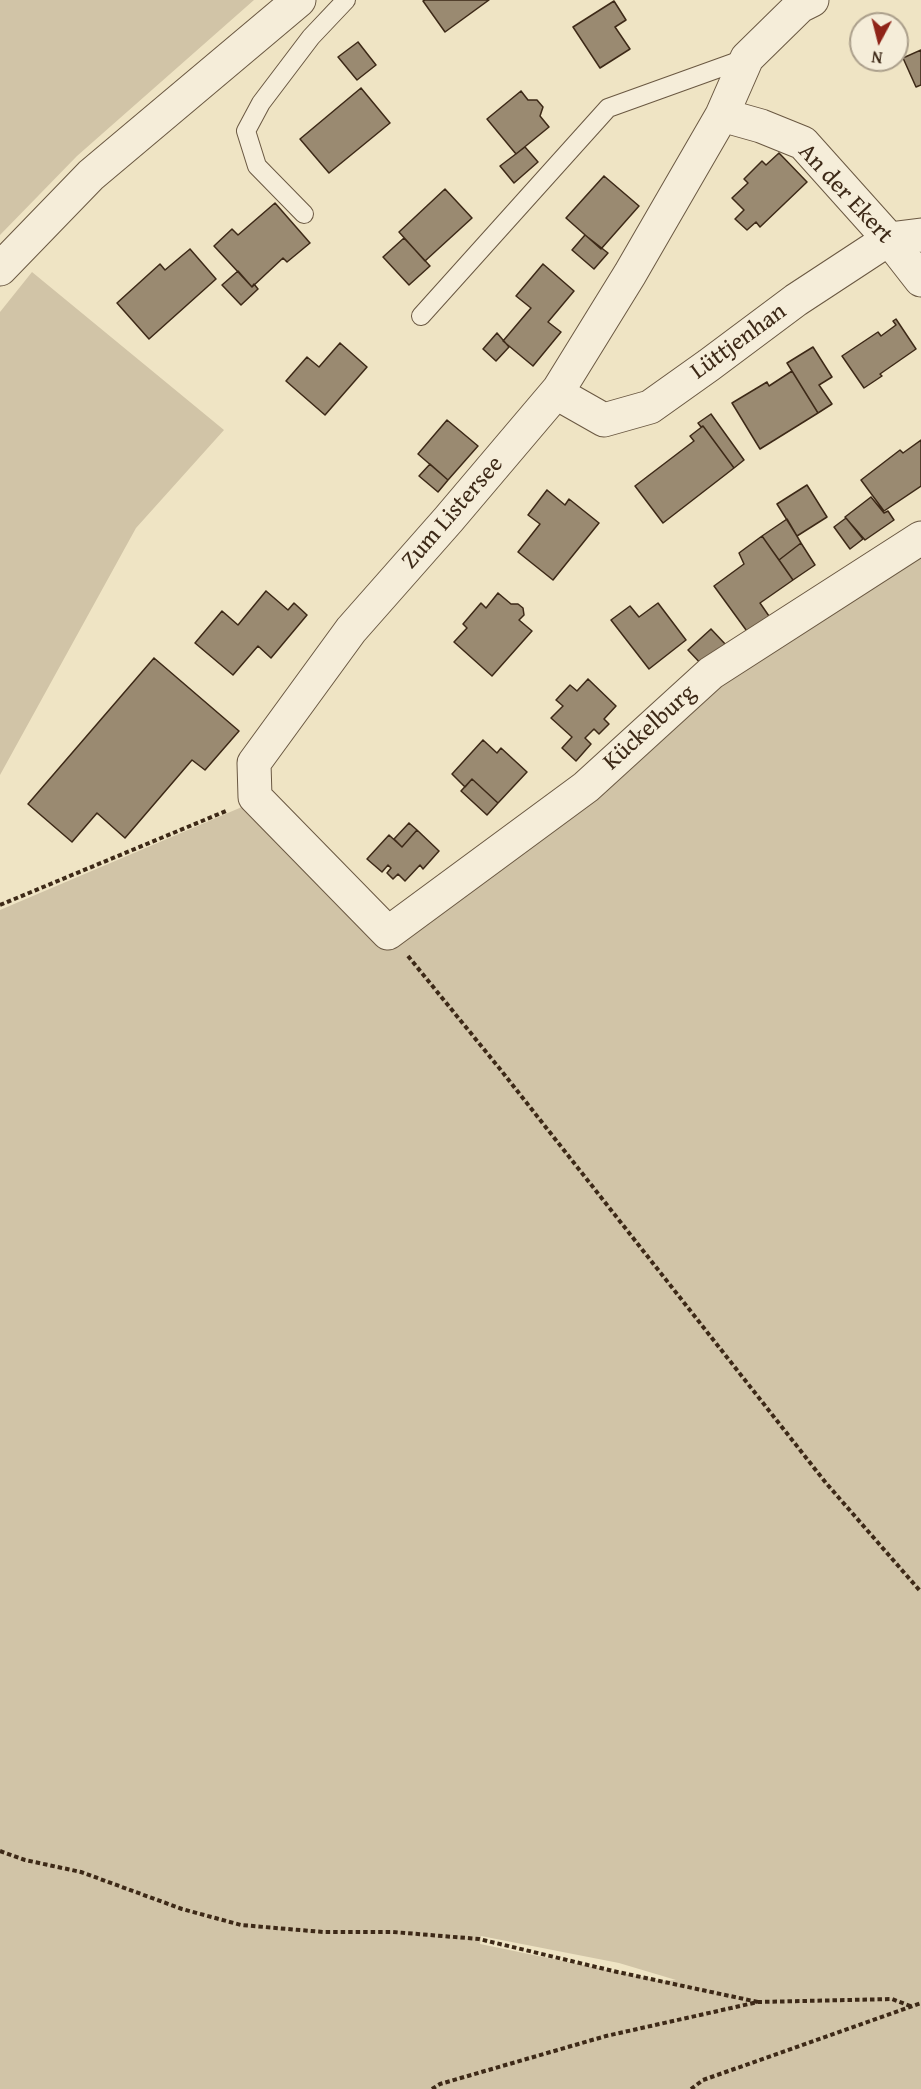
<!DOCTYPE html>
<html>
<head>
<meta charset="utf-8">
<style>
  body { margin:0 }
  #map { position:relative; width:921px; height:2089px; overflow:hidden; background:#efe4c4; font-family:"Gentium Book Plus",serif }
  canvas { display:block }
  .north { position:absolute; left:849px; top:12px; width:60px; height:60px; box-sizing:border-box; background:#f5edd9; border:2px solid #ab9f8b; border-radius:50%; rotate:187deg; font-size:16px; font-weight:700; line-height:24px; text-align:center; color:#3d2917 }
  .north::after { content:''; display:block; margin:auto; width:21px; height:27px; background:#8f2418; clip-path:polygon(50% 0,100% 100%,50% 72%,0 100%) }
</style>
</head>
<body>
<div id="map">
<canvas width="921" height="2089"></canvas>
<div class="north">N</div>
</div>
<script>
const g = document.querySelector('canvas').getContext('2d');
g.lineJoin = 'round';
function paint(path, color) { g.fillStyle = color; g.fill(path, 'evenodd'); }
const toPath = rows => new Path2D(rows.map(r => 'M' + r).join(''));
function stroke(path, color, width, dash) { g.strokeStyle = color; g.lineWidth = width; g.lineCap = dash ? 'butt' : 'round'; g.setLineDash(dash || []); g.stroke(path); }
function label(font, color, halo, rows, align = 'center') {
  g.font = font + ' "Gentium Book Plus",serif'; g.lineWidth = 6; g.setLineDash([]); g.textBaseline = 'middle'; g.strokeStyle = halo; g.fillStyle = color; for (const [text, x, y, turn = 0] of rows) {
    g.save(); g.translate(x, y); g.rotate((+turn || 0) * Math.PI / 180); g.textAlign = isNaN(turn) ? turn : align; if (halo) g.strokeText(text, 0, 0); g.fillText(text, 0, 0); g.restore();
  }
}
paint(toPath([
  [0,0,254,0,77,156,0,235],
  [32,272,224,430,136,528,0,775,0,312],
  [921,542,921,2089,0,2089,0,910,256,801,380,934,714,675],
  [481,1936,619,1963,676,1980,661,1981,480,1944]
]), '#d1c4a7');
const building = toPath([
  [425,0,489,0,445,32,423,1,425,0],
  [614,1,626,20,615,27,630,49,600,68,573,27,614,1],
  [358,42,376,65,357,80,338,57,358,42],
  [921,50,921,85,916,87,903,58,921,50],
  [361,88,390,123,329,173,300,139,361,88],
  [521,91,528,100,537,100,543,107,540,116,549,127,516,154,487,119,521,91],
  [525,147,538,162,514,183,500,166,525,147],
  [779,153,807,182,760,227,756,222,747,230,735,219,744,210,732,198,748,183,744,179,762,161,766,165,779,153],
  [604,176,639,206,601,249,566,218,604,176],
  [445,189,472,218,425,261,399,232,445,189],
  [275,203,310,243,287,262,283,258,252,287,214,246,232,229,238,235,275,203],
  [585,235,608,253,594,269,572,250,585,235],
  [404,238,430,266,409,285,383,257,404,238],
  [190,249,216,279,149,339,117,303,160,264,165,270,190,249],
  [543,264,574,291,548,322,561,332,533,366,503,341,531,308,516,296,543,264],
  [238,271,252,287,254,284,258,289,241,305,222,285,238,271],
  [896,319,916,349,880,374,882,376,864,388,842,356,878,332,881,336,896,325,893,321,896,319],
  [497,333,509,347,496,361,483,349,497,333],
  [340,343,367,367,325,415,286,381,307,357,319,367,340,343],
  [813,347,832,377,819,385,832,404,818,413,787,363,813,347],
  [792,371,818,413,760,449,732,403,767,382,769,386,792,371],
  [711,414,744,460,734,468,703,426,701,427,698,423,711,414],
  [447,420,478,446,448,480,418,454,447,420],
  [703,426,734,468,663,523,635,486,694,441,690,436,703,426],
  [921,440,921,486,884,511,861,480,900,450,903,453,921,440],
  [430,464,448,480,438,492,419,476,430,464],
  [807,485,827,517,797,536,777,504,807,485],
  [547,490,565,505,569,499,599,523,553,580,518,552,540,524,528,515,547,490],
  [871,497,884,513,888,511,894,520,865,540,845,517,871,497],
  [846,518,863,539,850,549,834,527,846,518],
  [787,519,801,543,779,560,762,536,787,519],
  [762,536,793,580,760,603,771,619,749,634,714,586,744,564,739,553,762,536],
  [801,543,815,565,793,580,779,560,801,543],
  [266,591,288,610,294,603,307,615,271,658,258,646,233,675,195,643,222,611,238,625,266,591],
  [498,593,511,604,518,604,523,608,524,615,519,620,532,631,492,676,454,642,467,628,463,624,481,603,486,608,498,593],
  [658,603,686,640,649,669,611,620,630,606,639,617,658,603],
  [711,629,727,646,704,667,688,650,711,629],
  [154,658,239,731,205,770,192,760,125,838,97,813,72,842,28,804,154,658],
  [588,679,616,706,604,719,609,724,599,734,594,729,585,738,591,744,576,761,562,748,572,737,551,718,563,706,556,700,570,685,577,691,588,679],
  [483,740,497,753,501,748,527,772,498,803,472,779,465,787,452,774,483,740],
  [472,779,498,803,487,815,461,791,472,779],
  [409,823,417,830,402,847,394,839,409,823],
  [417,830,439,851,423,869,420,865,405,881,398,874,393,879,387,873,391,868,388,865,382,872,367,859,389,835,402,847,417,830]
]);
paint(building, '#9a8a71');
stroke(building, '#3d2917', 1.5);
const service = toPath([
  [304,214,257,166,246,131,261,103,311,37,346,0],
  [421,316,608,108,747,58]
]);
const minor = toPath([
  [812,0,800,6,747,58,722,115,630,274,559,389,448,520,351,630,254,763,255,797,388,933,586,787,711,673,921,538],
  [722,115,761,126,803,143,889,239,921,280],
  [559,389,567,399,604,420,650,407,709,365,796,300,889,239,921,235]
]);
const tertiary = toPath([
  [0,269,91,175,299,0]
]);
stroke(service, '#6a5842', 20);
stroke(minor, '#6a5842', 35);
stroke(tertiary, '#6a5842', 35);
stroke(toPath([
  [0,905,226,811],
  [408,956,500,1069,826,1483,921,1592],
  [0,1851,25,1860,81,1872,182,1909,241,1925,323,1932,393,1932,479,1939,613,1971,758,2002],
  [432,2089,440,2084,606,2036,758,2002,892,1999,913,2007],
  [691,2089,703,2080,921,2003]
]), '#3d2917', 4, [4.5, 3]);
stroke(service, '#f5edd9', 18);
stroke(minor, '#f5edd9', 33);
stroke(tertiary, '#f5edd9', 33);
label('24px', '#3d2917', '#f5edd9', [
  ["An der Ekert",845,194,47],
  ["Lüttjenhan",739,342,-36],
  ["Zum Listersee",453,513,-49],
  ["Kückelburg",650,728,-42]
]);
</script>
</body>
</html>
